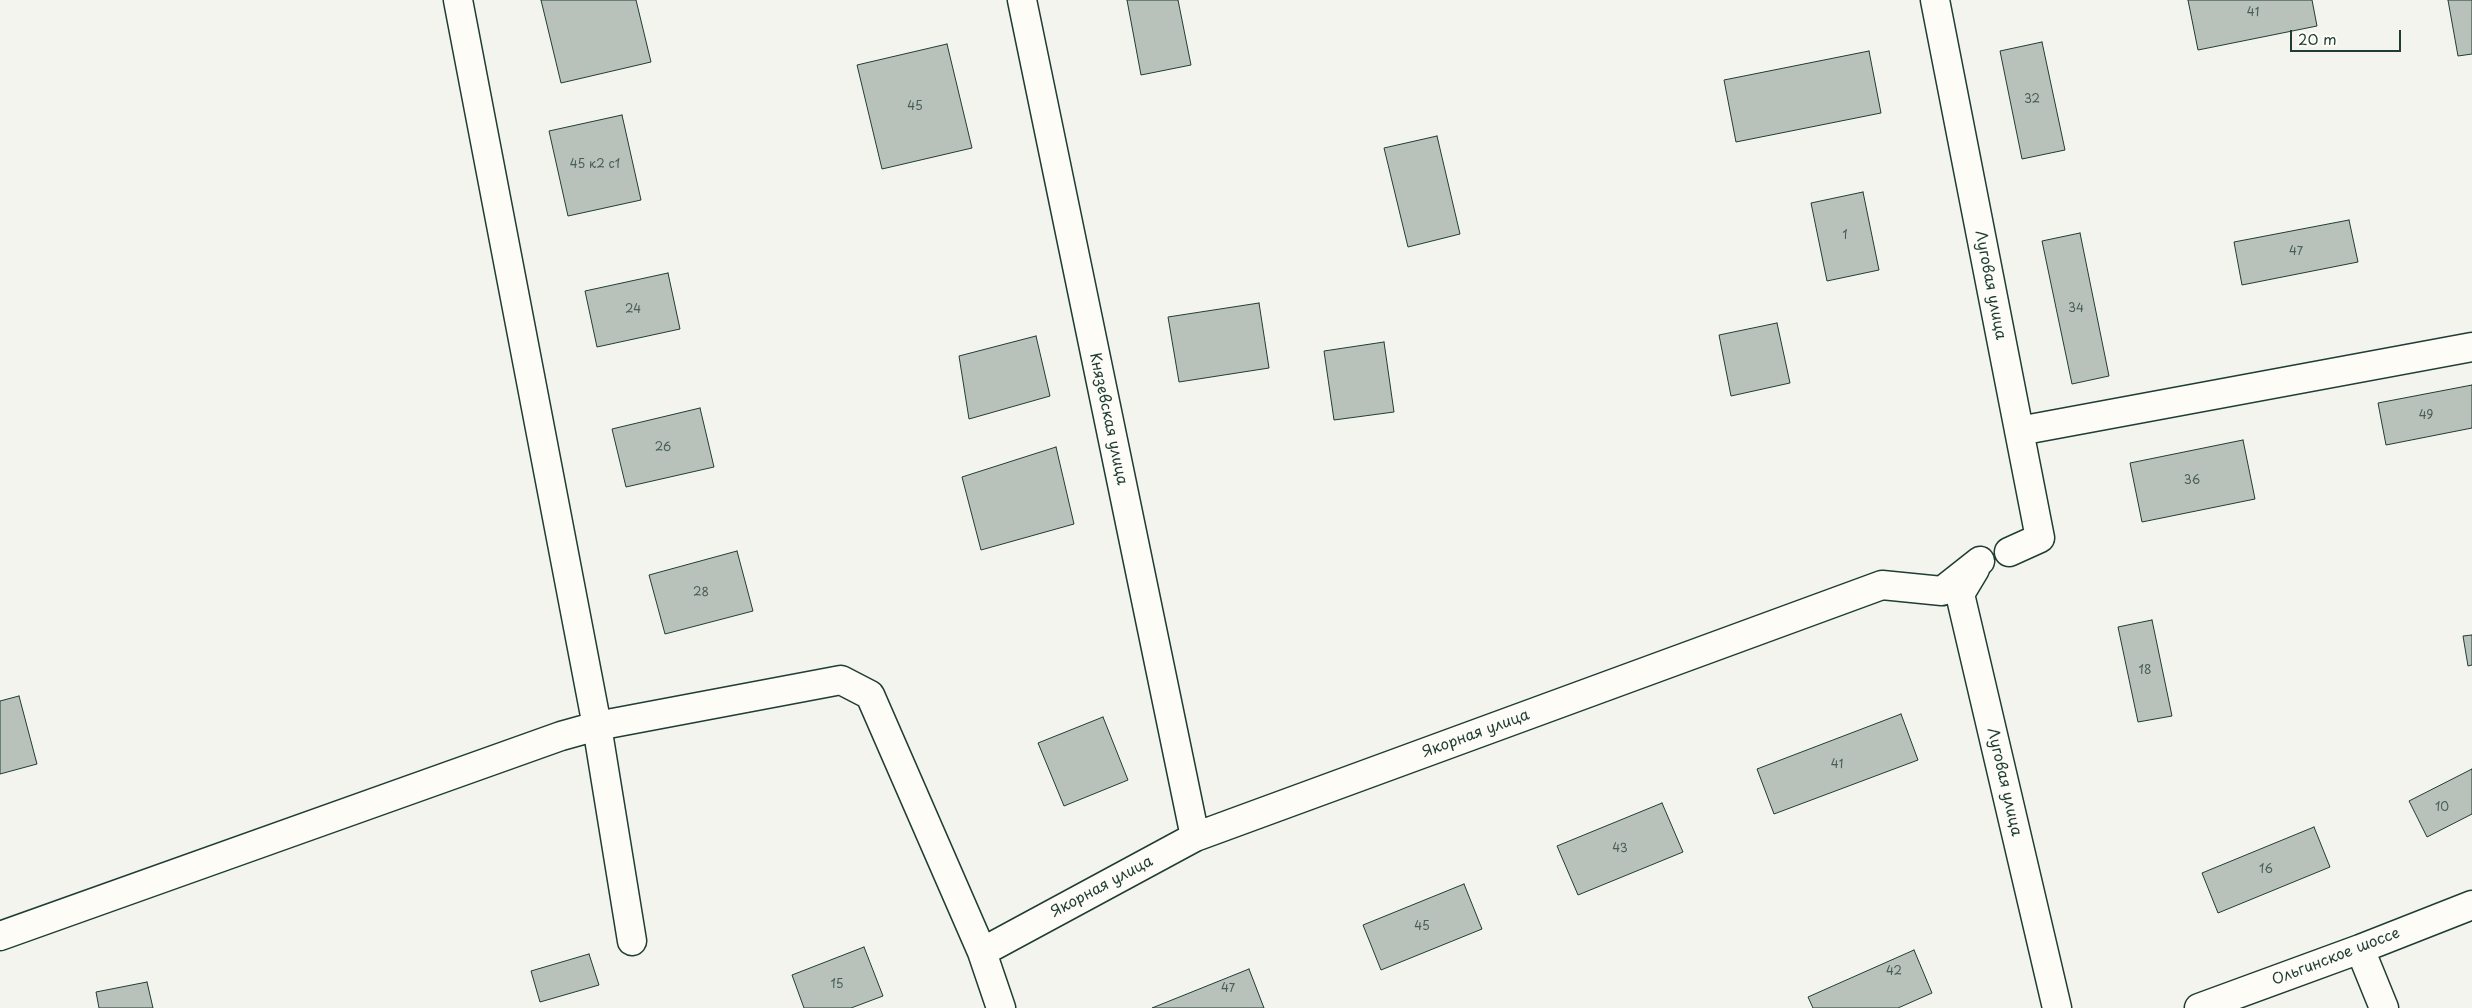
<!DOCTYPE html>
<html>
<head>
<meta charset="utf-8">
<style>
  body { margin:0 }
  #map { position:relative; width:2472px; height:1008px; overflow:hidden; background:#f4f4ef; font-family:"Playpen Sans",sans-serif }
  canvas { display:block }
  .scale { position:absolute; left:2290px; top:30px; width:111px; height:22px; box-sizing:border-box; border:2px solid #1f3d34; border-top:0; padding-left:6px; font-size:15px; line-height:18px; white-space:nowrap; color:#1f3d34; -webkit-text-stroke:4px #fdfcf7; paint-order:stroke }
</style>
</head>
<body>
<div id="map">
<canvas width="2472" height="1008"></canvas>
<div class="scale">20 m</div>
</div>
<script>
const g = document.querySelector('canvas').getContext('2d');
g.lineJoin = 'round';
function paint(path, color) { g.fillStyle = color; g.fill(path, 'evenodd'); }
const toPath = rows => new Path2D(rows.map(r => 'M' + r).join(''));
function stroke(path, color, width, dash) { g.strokeStyle = color; g.lineWidth = width; g.lineCap = dash ? 'butt' : 'round'; g.setLineDash(dash || []); g.stroke(path); }
function label(font, color, halo, rows, align = 'center') {
  g.font = font + ' "Playpen Sans",sans-serif'; g.lineWidth = 4; g.setLineDash([]); g.textBaseline = 'middle'; g.strokeStyle = halo; g.fillStyle = color; for (const [text, x, y, turn = 0] of rows) {
    g.save(); g.translate(x, y); g.rotate((+turn || 0) * Math.PI / 180); g.textAlign = isNaN(turn) ? turn : align; if (halo) g.strokeText(text, 0, 0); g.fillText(text, 0, 0); g.restore();
  }
}
const building = toPath([
  [541,0,636,0,651,62,561,83,541,0],
  [1127,0,1178,0,1191,65,1141,75,1127,0],
  [2188,0,2312,0,2317,26,2198,50,2188,0],
  [2448,0,2472,0,2472,54,2458,56,2448,0],
  [2042,42,2065,150,2022,159,2000,51,2042,42],
  [947,44,972,148,882,169,857,65,947,44],
  [1869,51,1881,113,1736,142,1724,80,1869,51],
  [622,115,641,200,568,216,549,131,622,115],
  [1437,136,1460,234,1408,247,1384,148,1437,136],
  [1863,192,1879,270,1827,281,1811,203,1863,192],
  [2349,220,2358,262,2242,285,2234,242,2349,220],
  [2080,233,2109,376,2072,384,2042,241,2080,233],
  [668,273,680,329,597,347,585,291,668,273],
  [1259,303,1269,368,1179,382,1168,317,1259,303],
  [1777,323,1790,383,1731,396,1719,335,1777,323],
  [1036,336,1050,396,969,419,959,356,1036,336],
  [1384,342,1394,412,1334,420,1324,351,1384,342],
  [2472,385,2472,428,2386,445,2378,403,2472,385],
  [700,408,714,467,626,487,612,429,700,408],
  [2243,440,2255,499,2142,522,2130,463,2243,440],
  [1056,447,1074,524,981,550,962,477,1056,447],
  [737,551,753,611,665,634,649,575,737,551],
  [2152,620,2172,716,2138,722,2118,627,2152,620],
  [2472,635,2472,665,2468,666,2463,636,2472,635],
  [19,696,37,764,0,774,0,701,19,696],
  [1901,714,1918,760,1774,814,1757,769,1901,714],
  [1103,717,1128,780,1064,806,1038,743,1103,717],
  [2472,769,2472,814,2427,837,2409,801,2472,769],
  [1662,803,1683,852,1578,895,1557,846,1662,803],
  [2314,827,2330,867,2218,913,2202,873,2314,827],
  [1464,884,1482,929,1381,970,1363,925,1464,884],
  [864,947,883,996,851,1008,804,1008,792,975,864,947],
  [1914,950,1932,993,1898,1008,1813,1008,1808,997,1914,950],
  [589,954,599,985,540,1002,531,971,589,954],
  [1249,969,1264,1008,1152,1008,1249,969],
  [147,982,153,1008,99,1008,96,992,147,982]
]);
paint(building, '#b9c1bb');
stroke(building, '#1f3d34', 1);
const minor = toPath([
  [458,0,597,726,841,680,870,695,982,952,1001,1008],
  [1022,0,1195,837],
  [1935,0,2040,538,2009,552],
  [2019,431,2472,347],
  [1975,569,1960,594,2057,1008],
  [0,936,561,736,597,726,632,941],
  [2360,949,2384,1008],
  [982,952,1195,837,1882,585,1942,591,1980,561],
  [2199,1008,2360,949,2472,905]
]);
stroke(minor, '#1f3d34', 31);
stroke(minor, '#fdfcf7', 28);
label('12px', '#465e56', null, [
  ["41",2253,13],
  ["32",2032,100],
  ["45",915,107],
  ["45 к2 с1",595,165],
  ["1",1845,236],
  ["47",2296,252],
  ["34",2076,309],
  ["24",633,310],
  ["49",2426,416],
  ["26",663,448],
  ["36",2192,481],
  ["28",701,593],
  ["18",2145,671],
  ["41",1837,765],
  ["10",2442,808],
  ["43",1620,849],
  ["16",2266,870],
  ["45",1422,927],
  ["42",1894,972],
  ["15",837,985],
  ["47",1228,989]
]);
label('15px', '#1f3d34', '#fdfcf7', [
  ["Луговая улица",1990,285,79],
  ["Князевская улица",1108,419,78],
  ["Якорная улица",1476,734,-20],
  ["Луговая улица",2004,782,77],
  ["Якорная улица",1102,887,-28],
  ["Ольгинское шоссе",2336,957,-21]
]);
</script>
</body>
</html>
